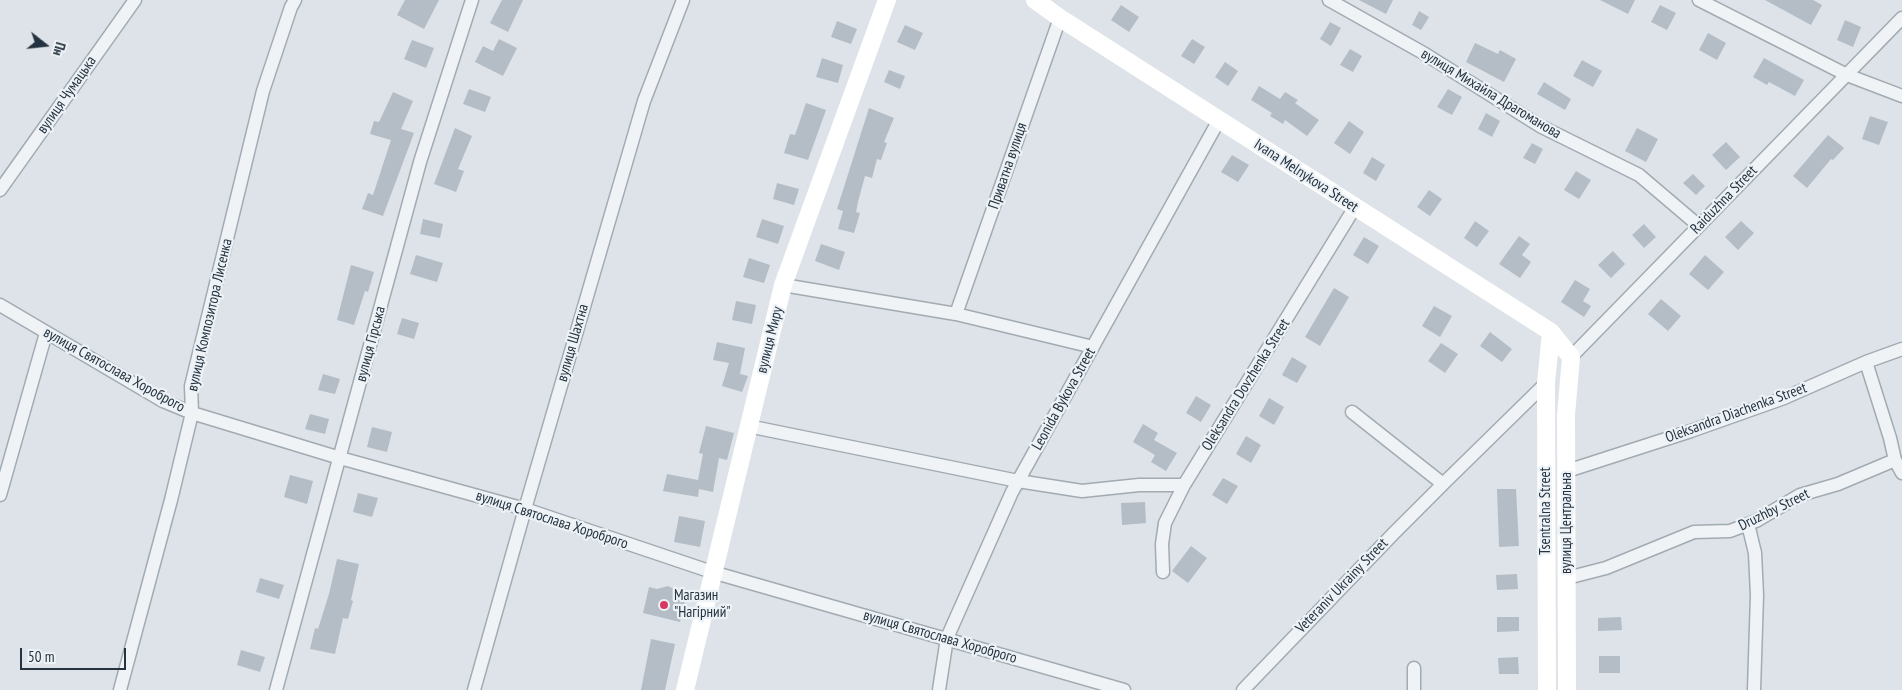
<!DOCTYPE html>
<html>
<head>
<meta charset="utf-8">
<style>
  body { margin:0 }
  #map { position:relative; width:1902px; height:690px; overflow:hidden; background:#dde3e8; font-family:"PT Sans Narrow",sans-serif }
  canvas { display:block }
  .north { position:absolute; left:20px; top:20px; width:50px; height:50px; -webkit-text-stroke:4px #edf2f6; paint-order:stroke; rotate:106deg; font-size:14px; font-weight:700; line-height:20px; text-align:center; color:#253340 }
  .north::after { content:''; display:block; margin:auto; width:18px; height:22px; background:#253340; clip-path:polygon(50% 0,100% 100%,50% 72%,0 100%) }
  .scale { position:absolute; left:20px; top:648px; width:106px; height:22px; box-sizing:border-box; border:2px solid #253340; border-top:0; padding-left:6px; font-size:15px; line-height:18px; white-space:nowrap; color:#253340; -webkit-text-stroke:4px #edf2f6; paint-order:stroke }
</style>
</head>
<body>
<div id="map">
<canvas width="1902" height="690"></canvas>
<div class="north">Пн</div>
<div class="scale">50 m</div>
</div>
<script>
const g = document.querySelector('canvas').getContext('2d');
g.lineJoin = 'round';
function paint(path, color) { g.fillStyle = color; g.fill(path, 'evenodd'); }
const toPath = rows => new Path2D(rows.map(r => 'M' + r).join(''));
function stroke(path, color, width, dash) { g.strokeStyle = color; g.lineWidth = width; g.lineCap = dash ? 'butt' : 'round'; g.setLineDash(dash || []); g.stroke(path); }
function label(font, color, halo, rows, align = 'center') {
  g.font = font + ' "PT Sans Narrow",sans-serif'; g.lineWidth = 4.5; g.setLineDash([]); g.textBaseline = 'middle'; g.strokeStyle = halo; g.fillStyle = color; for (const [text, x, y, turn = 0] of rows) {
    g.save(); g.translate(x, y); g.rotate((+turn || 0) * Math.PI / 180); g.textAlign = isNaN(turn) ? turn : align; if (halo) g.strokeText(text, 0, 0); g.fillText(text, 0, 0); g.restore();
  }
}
paint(toPath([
  [405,0,439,0,424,29,397,15],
  [502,0,523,0,508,32,490,23],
  [1359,0,1393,0,1386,14],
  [1600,0,1635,0,1628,14],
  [1765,0,1813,0,1822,5,1811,25],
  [1121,5,1139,17,1129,32,1111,20],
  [1660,5,1676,13,1667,30,1651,22],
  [1419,11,1429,17,1421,30,1412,25],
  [1845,20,1861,27,1853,47,1837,40],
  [837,21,857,29,851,44,831,37],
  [1330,22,1341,28,1331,46,1320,39],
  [905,25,923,33,915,50,897,42],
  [1708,33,1726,43,1717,60,1699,50],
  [499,39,517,48,503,76,475,62,483,46,493,51],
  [1192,39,1205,47,1194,64,1181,56],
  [412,40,434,48,426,68,404,59],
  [1475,43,1498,54,1500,50,1516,59,1504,82,1466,62],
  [1350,49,1362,56,1353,72,1340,65],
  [822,58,843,65,838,83,816,77],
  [1764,58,1804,80,1795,96,1769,82,1767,85,1753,77],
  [1582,60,1602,71,1593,87,1573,76],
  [1225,62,1238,71,1228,86,1215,77],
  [889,70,905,76,900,89,884,82],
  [1544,82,1571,99,1565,110,1537,94],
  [1259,86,1280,99,1285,92,1298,100,1295,103,1319,120,1307,136,1285,120,1283,124,1270,116,1272,113,1251,100],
  [469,89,491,97,485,112,463,104],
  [1448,89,1462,97,1452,115,1437,107],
  [393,92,413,101,401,129,414,133,383,216,362,209,368,193,373,195,391,140,370,134,374,121,379,122],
  [806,103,826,110,808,160,784,153,790,134,795,135],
  [869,108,894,118,884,142,887,143,881,160,877,159,872,178,865,176,858,202,856,212,860,213,854,233,838,229,843,211,837,209],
  [1486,113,1500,121,1492,137,1478,129],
  [1870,116,1888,122,1879,145,1862,139],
  [1349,121,1364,132,1350,154,1334,143],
  [455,128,472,136,458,169,464,171,456,192,434,184],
  [1637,128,1658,139,1646,162,1625,151],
  [1828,135,1844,148,1833,160,1831,159,1807,188,1793,176],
  [1726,142,1740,157,1726,170,1712,155],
  [1532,143,1543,149,1535,164,1523,158],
  [1232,155,1249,165,1238,182,1221,172],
  [1372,157,1385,165,1376,181,1363,173],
  [1576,171,1591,180,1579,199,1564,190],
  [1693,174,1705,186,1696,195,1683,183],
  [777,183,799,189,794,205,773,199],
  [1429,190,1442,199,1430,216,1417,207],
  [423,219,443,224,440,238,420,234],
  [762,219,784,226,778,244,756,237],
  [1475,221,1489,231,1477,247,1464,238],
  [1741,221,1754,233,1738,250,1725,237],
  [1644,224,1656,237,1644,248,1632,235],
  [1519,236,1530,244,1522,255,1531,262,1520,278,1499,264],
  [1364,237,1379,246,1368,264,1353,255],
  [821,244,845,252,839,270,815,261],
  [1613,251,1625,264,1611,278,1598,265],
  [416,255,443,263,437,282,410,274],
  [1705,255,1724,272,1708,290,1689,274],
  [749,258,770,265,764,283,743,277],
  [351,265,374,272,368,292,365,291,354,325,337,320],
  [1575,280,1590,289,1583,301,1591,306,1584,317,1561,302],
  [1334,288,1349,297,1320,346,1305,337],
  [1661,299,1681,316,1668,331,1648,314],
  [736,301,756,305,752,324,732,320],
  [1434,306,1452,316,1440,337,1422,326],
  [402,318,419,323,414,339,397,334],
  [1490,332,1512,349,1502,362,1480,346],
  [717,342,745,348,740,374,748,376,742,392,722,386,729,363,713,360],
  [1441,343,1458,354,1445,373,1428,361],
  [1292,357,1307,366,1297,383,1282,375],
  [323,374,340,379,335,394,318,390],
  [1196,396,1211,405,1201,422,1186,413],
  [1269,398,1284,407,1274,425,1259,416],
  [310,414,329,419,325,434,305,429],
  [1143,424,1158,433,1154,440,1177,453,1166,471,1151,462,1155,455,1133,442],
  [706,426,734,433,727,460,719,458,713,492,699,489,698,497,663,491,667,474,698,480,703,454,699,453],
  [372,427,392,432,387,452,367,447],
  [1246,436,1261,445,1251,463,1236,454],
  [290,475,313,481,307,504,284,497],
  [1223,478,1238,486,1227,504,1212,495],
  [1497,489,1516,489,1519,546,1499,547],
  [358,493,378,498,372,517,353,512],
  [1145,502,1146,523,1122,525,1121,503],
  [679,516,705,521,700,547,674,542],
  [1191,546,1207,558,1188,583,1172,571],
  [337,559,359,564,351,600,353,601,348,619,343,618,335,654,310,649,315,628,318,629,329,594],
  [1517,574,1518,589,1497,590,1496,575],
  [260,578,284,585,279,599,256,592],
  [668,586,674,589,677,594,686,596,680,622,643,613,649,587,657,589],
  [1497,617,1519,617,1519,631,1497,632],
  [1621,617,1622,630,1598,631,1598,618],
  [651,639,675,644,665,690,641,690],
  [241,650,265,657,260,672,237,665],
  [1599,656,1620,656,1620,673,1599,673],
  [1518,657,1519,674,1499,674,1498,658]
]), '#b4bdc6');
const street = toPath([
  [1329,0,1425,54,1540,126,1639,175,1699,226],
  [1699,0,1847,75,1902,96],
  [0,190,135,0],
  [783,285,956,314,1093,347],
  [0,305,163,401,192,413,340,458,525,509,712,572,1124,690],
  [956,314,1060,18],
  [1571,357,1902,18],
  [1866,362,1890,438,1895,460,1902,473],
  [1352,412,1443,484,1546,383],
  [748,426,1018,481,1082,491,1139,485,1184,485],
  [1567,471,1691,431,1784,398,1866,362,1902,349],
  [0,495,46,333],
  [1748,524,1755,553,1757,595,1754,690],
  [1163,572,1162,544,1165,523,1184,485,1355,207],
  [1567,578,1606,568,1694,532,1730,531,1756,521,1800,495,1838,484,1895,460],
  [1414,668,1414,690],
  [120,690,171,500,192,413,191,386,263,91,291,7,295,0],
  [276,690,420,162,472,0],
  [474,690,525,509,644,101,683,0],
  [939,690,947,638,1012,492,1219,120],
  [1243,690,1394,533,1443,484]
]);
stroke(street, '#a2abb2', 15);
stroke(street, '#f0f3f6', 12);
stroke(toPath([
  [1035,0,1060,18,1551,332,1571,357],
  [685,690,783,285,887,0],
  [1547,690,1546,383,1551,332],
  [1567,690,1566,415,1571,357]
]), '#fff', 18);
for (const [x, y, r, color] of [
  [664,605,5,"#d93763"]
]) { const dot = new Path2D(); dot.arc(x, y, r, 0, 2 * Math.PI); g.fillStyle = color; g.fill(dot); stroke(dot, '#edf2f6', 2); }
label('15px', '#253340', '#edf2f6', [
  ["вулиця Михайла Драгоманова",1491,94,31],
  ["вулиця Чумацька",67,95,-55],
  ["Приватна вулиця",1008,166,-71],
  ["Ivana Melnykova Street",1306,176,33],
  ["Raiduzhna Street",1724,200,-46],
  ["вулиця Композитора Лисенка",210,315,-77],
  ["вулиця Миру",770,340,-76],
  ["вулиця Шахтна",573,343,-74],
  ["вулиця Гірська",371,344,-75],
  ["вулиця Святослава Хороброго",114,370,29],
  ["Oleksandra Dovzhenka Street",1246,385,-58],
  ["Leonida Bykova Street",1064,399,-61],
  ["Oleksandra Diachenka Street",1736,413,-20],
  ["Druzhby Street",1774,510,-26],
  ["Tsentralna Street",1546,511,-90],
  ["вулиця Святослава Хороброго",552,520,18],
  ["вулиця Центральна",1567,523,-90],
  ["Veteraniv Ukrainy Street",1342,586,-46],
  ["вулиця Святослава Хороброго",940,637,16]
]);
label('15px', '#253340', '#edf2f6', [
  ["Магазин",674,596],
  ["\"Нагірний\"",674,613]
], 'left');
</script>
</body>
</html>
